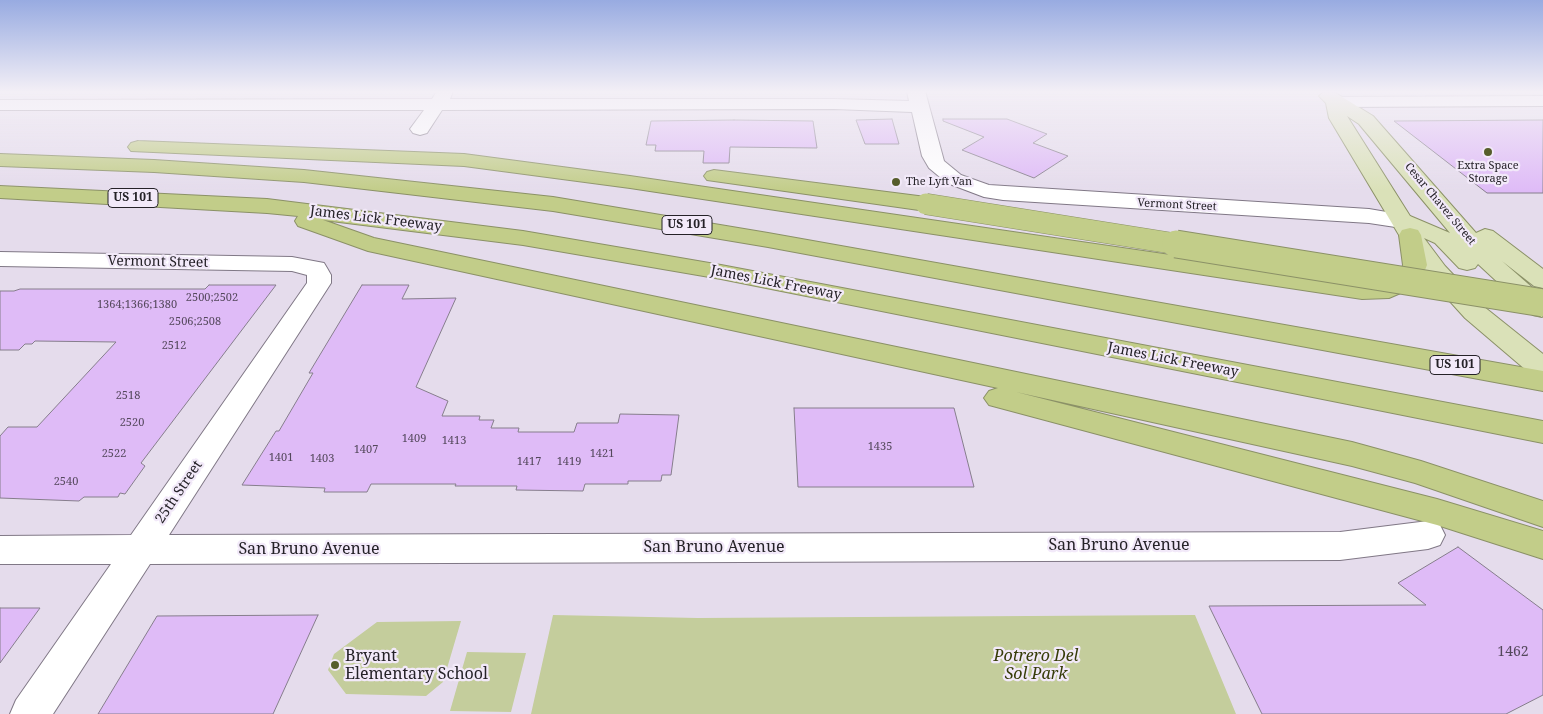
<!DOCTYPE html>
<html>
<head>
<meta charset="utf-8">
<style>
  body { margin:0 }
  canvas { display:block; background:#e5dcec }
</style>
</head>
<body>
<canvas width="1543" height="714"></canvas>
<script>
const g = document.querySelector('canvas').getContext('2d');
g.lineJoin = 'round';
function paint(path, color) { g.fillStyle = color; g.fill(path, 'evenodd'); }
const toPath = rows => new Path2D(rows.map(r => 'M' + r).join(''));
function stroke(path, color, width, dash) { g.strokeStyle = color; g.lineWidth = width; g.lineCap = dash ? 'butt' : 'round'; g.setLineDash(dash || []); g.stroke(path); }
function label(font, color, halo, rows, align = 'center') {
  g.font = font + ' "Noto Serif",serif'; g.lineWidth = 4.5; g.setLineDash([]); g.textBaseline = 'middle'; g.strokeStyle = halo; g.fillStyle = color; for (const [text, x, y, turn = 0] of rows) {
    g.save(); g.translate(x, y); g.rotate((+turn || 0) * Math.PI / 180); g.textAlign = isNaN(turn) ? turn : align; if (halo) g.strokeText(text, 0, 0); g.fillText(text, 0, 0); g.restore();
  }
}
paint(toPath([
  [553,615,698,618,1195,615,1236,714,531,714],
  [461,621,443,682,426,696,346,694,328,670,334,654,377,622],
  [467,652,526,653,511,712,450,711]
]), '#c4cd9c');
const building = toPath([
  [892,119,899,144,865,144,856,120,892,119],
  [943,119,1007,119,1047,134,1033,143,1068,156,1034,178,962,150,984,137,943,121,943,119],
  [734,120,813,121,817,148,730,147,729,163,703,163,704,151,655,151,656,145,646,145,651,121,734,120],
  [1543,120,1543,193,1487,193,1394,121,1543,120],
  [209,285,276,285,141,463,145,466,125,494,120,493,118,497,84,497,79,501,0,498,0,436,8,427,37,427,116,342,35,341,32,344,25,344,19,350,0,350,0,291,14,291,20,289,205,289,209,285],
  [362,285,409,285,402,299,456,298,416,387,448,401,442,416,480,416,479,420,494,420,491,428,519,428,518,432,574,432,577,423,618,423,620,414,679,415,671,475,662,475,661,481,628,481,628,484,585,484,583,491,516,490,517,486,455,486,456,484,371,484,367,492,324,492,325,488,242,485,276,431,279,431,313,373,309,373,362,285],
  [794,408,954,408,974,487,798,487,794,408],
  [1458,547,1543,610,1543,695,1506,714,1262,714,1209,606,1426,605,1398,583,1458,547],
  [0,608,40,608,0,663,0,608],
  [318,615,273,714,98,714,157,616,318,615]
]);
paint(building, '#dfbbf7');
stroke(building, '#867e8c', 1);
const minor = toPath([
  [437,91,453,91,450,99,834,99,909,101,907,91,925,91,944,161,961,175,989,185,1369,209,1410,216,1413,221,1410,226,1402,228,1369,223,1003,200,984,197,947,183,929,168,922,156,912,112,834,109,442,110,427,133,420,135,413,133,410,129,424,110,0,110,0,100,432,99,437,91],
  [1543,96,1543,106,1335,107,1329,106,1326,102,1329,98,1335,97,1543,96],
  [0,252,292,257,324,263,327,268,331,275,331,283,169,535,1340,532,1428,521,1440,525,1445,535,1440,545,1428,549,1340,560,150,564,53,714,10,714,16,700,111,564,0,564,0,536,131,535,307,283,307,275,292,271,0,266,0,252]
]);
const primary = toPath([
  [1325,91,1334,92,1373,116,1476,233,1485,229,1493,231,1543,269,1543,288,1534,286,1502,261,1543,297,1542,317,1533,315,1478,264,1475,268,1467,270,1459,268,1435,243,1424,238,1445,266,1483,306,1543,354,1543,378,1533,376,1465,318,1427,276,1399,235,1329,118,1326,103,1319,96,1325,91],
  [1347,116,1359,124,1450,233,1410,216,1347,116]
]);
const motorway = toPath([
  [138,141,464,154,630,176,1362,283,1384,283,1399,276,1403,265,1399,235,1402,230,1410,228,1418,230,1421,235,1427,265,1419,285,1389,298,1362,299,630,188,464,166,131,151,128,147,131,143,138,141],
  [0,154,154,160,304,170,553,197,768,233,1543,371,1543,391,768,247,553,211,304,182,154,172,0,166,0,154],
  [714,170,926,197,934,199,937,204,934,209,926,211,707,180,704,176,707,172,714,170],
  [0,186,267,199,523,231,721,265,1543,421,1543,443,721,279,523,245,323,220,374,238,1352,442,1421,461,1543,501,1543,527,1415,483,1352,466,1016,392,1437,499,1543,531,1543,559,1437,525,989,405,984,398,989,391,998,388,368,251,298,226,295,221,298,216,267,213,0,198,0,186]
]);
stroke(minor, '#807886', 2);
stroke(primary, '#8b9167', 2);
stroke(motorway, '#8b9167', 2);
paint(minor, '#fff');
paint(primary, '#dae1b8');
paint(motorway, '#c2cd89');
const motorwayBridgeFar1 = toPath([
  [926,204,1183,245]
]);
const motorwayBridge = toPath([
  [1176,244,1543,303]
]);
stroke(motorwayBridgeFar1, '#8b9167', 22, []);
stroke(motorwayBridge, '#8b9167', 29, []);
stroke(motorwayBridgeFar1, '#c2cd89', 21);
stroke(motorwayBridge, '#c2cd89', 27);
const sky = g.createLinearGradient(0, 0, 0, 191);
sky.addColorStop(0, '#98abe1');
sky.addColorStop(0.48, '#f3eff6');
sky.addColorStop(1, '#f3eff600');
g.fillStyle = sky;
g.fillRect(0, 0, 1543, 191);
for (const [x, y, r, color] of [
  [1488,152,5,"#565d2b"],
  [896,182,5,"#565d2b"],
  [335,665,5,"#565d2b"]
]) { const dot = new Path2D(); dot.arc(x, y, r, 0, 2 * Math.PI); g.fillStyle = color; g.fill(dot); stroke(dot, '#f2e9f9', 2); }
label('11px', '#252228', '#f2e9f9', [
  ["Extra Space",1488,166],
  ["Storage",1488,179],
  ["The Lyft Van",906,182,"left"]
]);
label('11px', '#252228', '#f2e9f9', [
  ["Cesar Chavez Street",1440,204,50],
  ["Vermont Street",1177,205,3]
]);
label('11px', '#54485c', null, [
  ["2500;2502",212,298],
  ["1364;1366;1380",137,305],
  ["2506;2508",195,322],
  ["2512",174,346],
  ["2518",128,396],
  ["2520",132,423],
  ["1409",414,439],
  ["1413",454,441],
  ["1435",880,447],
  ["1407",366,450],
  ["2522",114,454],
  ["1421",602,454],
  ["1401",281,458],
  ["1403",322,459],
  ["1417",529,462],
  ["1419",569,462],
  ["2540",66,482]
]);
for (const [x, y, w] of [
  [133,198,50],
  [687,225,50],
  [1455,365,50]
]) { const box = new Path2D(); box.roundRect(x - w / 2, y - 9.5, w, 19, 4); g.fillStyle = '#f2e9f9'; g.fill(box); stroke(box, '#252228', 1); }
label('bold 12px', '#252228', null, [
  ["US 101",133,198],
  ["US 101",687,225],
  ["US 101",1455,365]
]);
label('14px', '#252228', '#f2e9f9', [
  ["James Lick Freeway",376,219,7],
  ["Vermont Street",158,262,1],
  ["James Lick Freeway",776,283,11],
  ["James Lick Freeway",1173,360,11],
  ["25th Street",179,492,-56]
]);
label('14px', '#54485c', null, [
  ["1462",1513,652]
]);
label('16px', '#252228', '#f2e9f9', [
  ["San Bruno Avenue",1119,545],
  ["San Bruno Avenue",714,547],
  ["San Bruno Avenue",309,549]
]);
label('16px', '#252228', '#f2e9f9', [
  ["Bryant",345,656],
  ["Elementary School",345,674]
], 'left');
label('italic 16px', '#363c08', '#f2e9f9', [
  ["Potrero Del",1036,656],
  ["Sol Park",1036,674]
]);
</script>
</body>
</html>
